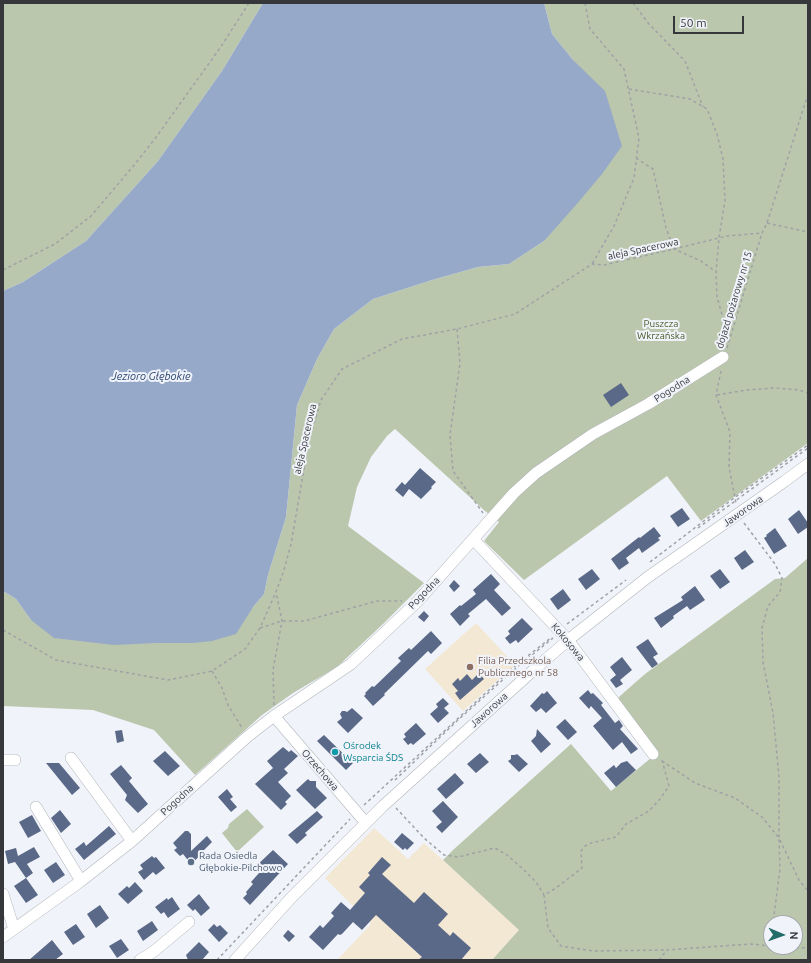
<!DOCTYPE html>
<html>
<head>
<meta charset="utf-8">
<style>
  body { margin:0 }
  #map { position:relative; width:811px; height:963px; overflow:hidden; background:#f0f3f9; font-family:Ubuntu,sans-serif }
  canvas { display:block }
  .frame { position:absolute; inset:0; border:4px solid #36373a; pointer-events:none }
  .north { position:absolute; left:763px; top:915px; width:40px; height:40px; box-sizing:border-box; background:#f0f3f9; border:1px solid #a6a8ad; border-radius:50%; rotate:92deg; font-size:11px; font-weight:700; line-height:16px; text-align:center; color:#36373a }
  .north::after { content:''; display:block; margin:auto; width:14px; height:18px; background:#236d68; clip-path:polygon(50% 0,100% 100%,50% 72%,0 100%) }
  .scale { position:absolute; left:673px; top:16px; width:71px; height:18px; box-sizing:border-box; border:2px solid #36373a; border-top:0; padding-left:5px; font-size:12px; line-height:14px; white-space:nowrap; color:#36373a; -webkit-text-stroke:3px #f0f3f9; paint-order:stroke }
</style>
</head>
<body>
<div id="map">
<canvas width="811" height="963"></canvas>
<div class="frame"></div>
<div class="north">N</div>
<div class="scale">50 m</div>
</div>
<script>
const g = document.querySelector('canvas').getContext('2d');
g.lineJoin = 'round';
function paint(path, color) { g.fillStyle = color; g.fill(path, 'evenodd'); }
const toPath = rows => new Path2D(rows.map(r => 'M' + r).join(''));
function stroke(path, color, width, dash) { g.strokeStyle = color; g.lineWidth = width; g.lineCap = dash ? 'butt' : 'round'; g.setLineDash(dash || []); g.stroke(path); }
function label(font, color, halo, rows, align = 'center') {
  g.font = font + ' Ubuntu,sans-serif'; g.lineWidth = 4; g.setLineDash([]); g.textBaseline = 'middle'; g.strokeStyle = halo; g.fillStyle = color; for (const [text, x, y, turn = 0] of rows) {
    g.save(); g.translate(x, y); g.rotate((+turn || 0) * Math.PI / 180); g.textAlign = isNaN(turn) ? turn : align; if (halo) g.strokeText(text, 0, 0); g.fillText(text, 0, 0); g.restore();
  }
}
paint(toPath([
  [476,623,515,665,463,711,425,669],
  [374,828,408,859,424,843,520,930,492,960,337,960,371,924,325,878]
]), '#f3e8d3');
paint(toPath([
  [3,3,263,3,222,71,158,161,86,241,23,282,3,291],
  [544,3,808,3,808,443,701,521,667,476,524,580,484,541,499,522,485,511,395,429,387,436,371,457,357,487,348,526,424,583,383,624,337,667,293,693,262,715,195,775,154,730,93,710,3,706,3,591,16,599,31,620,156,643,193,643,253,607,264,594,268,575,286,517,297,405,317,359,334,329,373,299,432,280,478,267,509,264,544,241,573,60,552,34],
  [808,558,808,960,492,960,519,930,443,860,453,850,571,744,611,791,651,758,611,707,620,696,645,674,775,579,785,578],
  [771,923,795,923,795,947,771,947],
  [247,809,264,827,237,852,222,833,228,828,229,824]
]), '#bac7ad');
paint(toPath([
  [263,3,544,3,552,34,573,60,605,91,622,146,602,174,576,205,544,241,509,264,478,267,432,280,373,299,334,329,317,359,297,405,286,517,268,575,264,594,253,607,236,634,212,641,193,643,156,643,114,645,54,638,31,620,16,599,3,591,3,291,23,282,86,241,158,161,222,71]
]), '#96a9c9');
paint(toPath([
  [621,383,629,395,611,407,603,395],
  [420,468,436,482,431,487,432,488,421,499,409,489,403,497,395,490,402,482,405,485],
  [682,508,690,519,678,527,670,516],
  [799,510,808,523,808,527,798,534,788,519],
  [654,527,661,536,658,538,660,540,642,553,639,548,626,558,629,563,619,570,611,559,639,537,640,538],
  [775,528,787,546,774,554,764,538,767,536,766,535],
  [745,550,754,562,742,570,734,558],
  [592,569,600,579,586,590,578,579],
  [720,569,730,582,720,589,710,576],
  [491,574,500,584,494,590,511,608,502,616,486,599,468,614,470,616,460,626,450,614,460,605,461,606,476,594,473,590],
  [454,580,460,586,454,592,449,586],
  [695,586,705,600,690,610,687,606,673,616,674,618,661,628,654,618,683,600,681,597],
  [563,589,571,600,558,610,550,599],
  [424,611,429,616,424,622,418,617],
  [522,618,533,629,518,643,516,640,510,644,505,638,510,634,508,631],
  [431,631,442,643,431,654,428,651,384,694,385,695,373,706,364,696,366,694,365,693,372,686,374,687,401,661,398,658,409,648,411,650],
  [648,639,658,654,653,657,658,664,652,668,636,647],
  [622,657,632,670,620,680,623,684,616,688,610,680,616,675,610,667],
  [479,673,484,679,460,700,455,693,458,691,452,684,458,678,460,681,467,674,472,680],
  [588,690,591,694,593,693,603,703,601,705,615,723,619,720,623,726,620,729,638,749,631,754,622,742,613,750,593,726,602,718,591,706,589,709,579,698],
  [547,691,557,703,546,713,541,708,536,712,530,706,542,693,544,694],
  [443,698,449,704,444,708,449,713,438,723,430,714,438,707,436,704],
  [352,708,363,718,348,733,337,722,342,718,340,714,342,711,345,711,347,712],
  [565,719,577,732,568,740,556,727],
  [416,723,426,734,413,745,411,743,408,745,403,739,406,737,404,734],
  [537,729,551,744,541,753,531,741,536,736],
  [122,730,124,741,117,743,115,731],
  [324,735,353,763,346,770,317,741],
  [283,747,289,752,291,750,298,756,284,769,288,773,278,782,291,796,285,802,287,804,281,810,255,784,273,768,267,761],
  [165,751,180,766,168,776,153,761],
  [480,753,489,762,476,773,467,764],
  [517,754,528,764,519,772,508,761,511,759,511,755,515,755],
  [627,761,636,770,616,787,604,773,614,765,616,768,621,763],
  [46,763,59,763,80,788,72,795],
  [121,765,132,778,129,781,148,804,138,813,125,800,127,795,110,774],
  [455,773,464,783,446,799,437,789],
  [308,779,310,781,316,781,316,787,327,798,315,809,296,790],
  [227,789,233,797,230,799,237,807,231,812,218,797],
  [443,801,458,817,442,833,436,827,442,822,432,811],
  [60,810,71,824,61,833,51,818],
  [317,811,323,817,305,833,307,835,297,844,288,835],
  [32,815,41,831,28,838,19,822],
  [109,826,116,834,84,860,75,849,84,842,86,846],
  [185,831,188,831,191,834,191,851,207,836,212,842,202,852,203,853,191,864,183,854,180,856,174,850,177,848,173,843],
  [402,833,414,843,407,850,405,848,403,850,394,842],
  [34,847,40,857,27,864,33,873,26,878,15,862,8,864,5,851,16,848,18,856],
  [273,850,288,864,250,905,243,898,247,894,246,892,253,884,251,882,259,873,254,868],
  [152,856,154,858,156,857,165,868,156,875,153,872,144,880,138,872,143,869,140,865],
  [382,857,391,865,382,874,414,903,424,892,448,914,438,925,450,936,453,932,471,948,461,960,418,960,422,957,376,915,362,930,353,922,342,934,340,935,338,934,323,950,309,937,320,925,323,928,334,916,331,913,341,902,350,910,365,893,359,887,370,875,368,873],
  [56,862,65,875,53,883,44,870],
  [26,878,38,895,26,903,14,886],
  [135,882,143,891,128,904,118,894,127,886,129,888],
  [199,894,210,908,201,916,195,909,193,911,187,905],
  [172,897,180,909,168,918,164,912,161,914,155,907,167,898,168,900],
  [100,905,109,918,96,928,87,914],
  [152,921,158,930,143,941,137,931],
  [76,924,85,937,73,945,64,932],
  [214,924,217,927,220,925,228,933,219,942,208,930],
  [288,930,295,936,289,942,283,936],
  [121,939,129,950,117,958,109,946],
  [52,940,63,954,55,960,29,960],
  [199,942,209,952,202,960,188,960,186,955]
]), '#5b6988');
const minor = toPath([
  [473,539,568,640,653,754],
  [274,716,366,823],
  [71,758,132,841],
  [3,760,15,760],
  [36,807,81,881],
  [3,894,14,929],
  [3,937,81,881,132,841,247,737,274,716,351,664,418,601,514,493,536,473,593,434,648,404,723,357],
  [140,960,153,952,189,922],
  [235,960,291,898,383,806,537,667,572,637,648,577,785,481,808,464]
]);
stroke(minor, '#b1b4b9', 12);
stroke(toPath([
  [585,3,590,29,624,69,639,138,634,178,614,226,592,264],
  [633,3,649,24,685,61,703,107],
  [629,89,690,99,707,109,717,134,723,159,725,200,719,238,716,272,717,297,729,339],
  [636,158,653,169,666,228,674,249,701,261,715,271],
  [767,223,808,232],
  [3,270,55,244,91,216,135,164,157,136,220,48,249,3],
  [457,329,460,363,450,435,453,471,483,513],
  [727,348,762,233,767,223,808,94],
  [721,371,716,395,730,432,729,467,736,503],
  [717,395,746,390,775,388,799,390,808,393],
  [744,523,775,564,782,578,780,592,768,606,762,628,763,662,773,713,779,777,779,838,799,880,808,891],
  [698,528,808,448],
  [650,562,734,498,808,445],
  [567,624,626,580],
  [260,628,282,621,304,621,377,601,402,601],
  [3,630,56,660,168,680,212,671,245,649,260,628,276,592,284,570,291,544,309,440,321,400,342,369,402,339,457,329,515,314,592,264,604,265,674,249,727,236,762,233],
  [212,671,222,688,228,705,242,728],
  [274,705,273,670,282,621,276,592],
  [662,760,669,786,660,799,649,811,626,824,616,837,591,843,585,846,581,851,582,868,556,888,544,895,548,928,561,946,593,951,667,950],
  [662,761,695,783,735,798,762,817,779,838,780,869,773,923],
  [395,780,458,720,516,668,553,638],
  [364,805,515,666,552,637],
  [396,808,424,838,444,855,458,857,495,848,507,855,524,870,536,882,544,895],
  [770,946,771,938],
  [790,947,808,948],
  [217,960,350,819],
  [659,960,667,950,750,944,771,946]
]), '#9fa1a5', 1.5, [3, 3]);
stroke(minor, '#fff', 11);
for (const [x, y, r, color] of [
  [470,667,4,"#8d6e63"],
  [335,752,4,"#0f9aa8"],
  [191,862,4,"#5c6f8a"]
]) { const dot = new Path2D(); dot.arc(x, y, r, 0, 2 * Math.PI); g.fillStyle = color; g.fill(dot); stroke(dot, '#f0f3f9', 1.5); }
label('10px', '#36373a', '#f0f3f9', [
  ["aleja Spacerowa",643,249,-12],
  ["dojazd pożarowy nr 15",734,300,-73],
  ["Pogodna",672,389,-32],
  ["aleja Spacerowa",305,439,-77],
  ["Jaworowa",743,511,-35],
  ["Pogodna",424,593,-46],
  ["Kokosowa",568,642,50],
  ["Jaworowa",489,710,-42],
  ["Orzechowa",320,770,49],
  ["Pogodna",177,800,-43]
]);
label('10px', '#435a26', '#f0f3f9', [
  ["Puszcza",661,324],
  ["Wkrzańska",661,336]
]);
label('10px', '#785e54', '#f0f3f9', [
  ["Filia Przedszkola",478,661],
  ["Publicznego nr 58",478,673]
], 'left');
label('10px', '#0d838f', '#f0f3f9', [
  ["Ośrodek",343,746],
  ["Wsparcia ŚDS",343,758]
], 'left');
label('10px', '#4e5e75', '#f0f3f9', [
  ["Rada Osiedla",199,856],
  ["Głębokie-Pilchowo",199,868]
], 'left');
label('italic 11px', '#2b4672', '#f0f3f9', [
  ["Jezioro Głębokie",151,376]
]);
</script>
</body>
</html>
